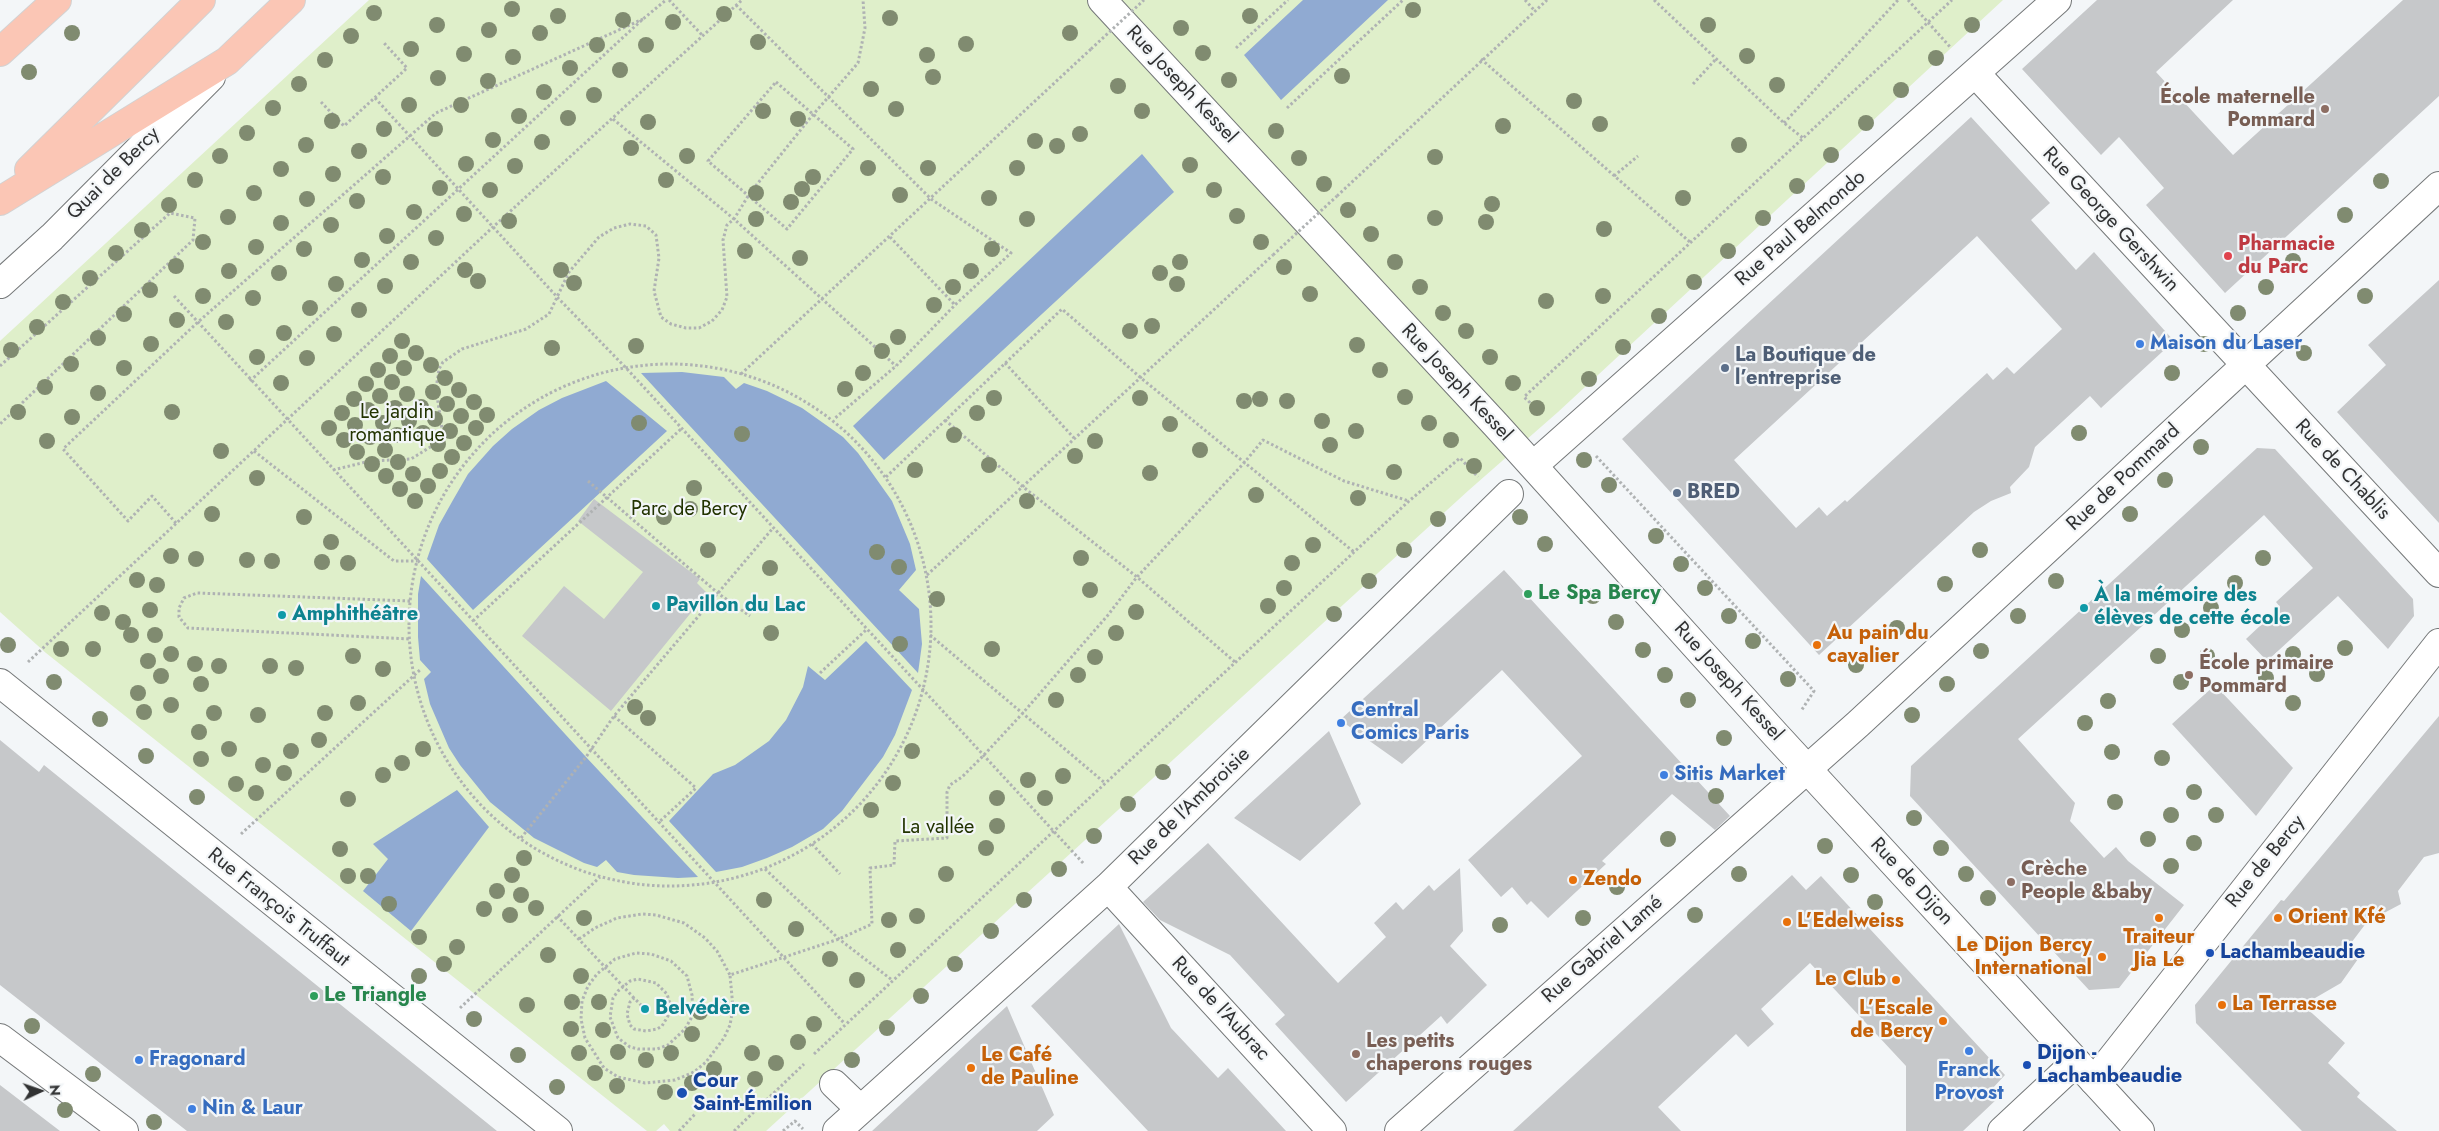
<!DOCTYPE html>
<html>
<head>
<meta charset="utf-8">
<style>
  body { margin:0 }
  #map { position:relative; width:2439px; height:1131px; overflow:hidden; background:#f3f6f8; font-family:Jost,sans-serif }
  canvas { display:block }
  .north { position:absolute; left:15px; top:1066px; width:50px; height:50px; -webkit-text-stroke:4px #f3f6f8; paint-order:stroke; rotate:87deg; font-size:14px; font-weight:700; line-height:20px; text-align:center; color:#313233 }
  .north::after { content:''; display:block; margin:auto; width:18px; height:22px; background:#313233; clip-path:polygon(50% 0,100% 100%,50% 72%,0 100%) }
</style>
</head>
<body>
<div id="map">
<canvas width="2439" height="1131"></canvas>
<div class="north">N</div>
</div>
<script>
const g = document.querySelector('canvas').getContext('2d');
g.lineJoin = 'round';
function paint(path, color) { g.fillStyle = color; g.fill(path, 'evenodd'); }
const toPath = rows => new Path2D(rows.map(r => 'M' + r).join(''));
function stroke(path, color, width, dash) { g.strokeStyle = color; g.lineWidth = width; g.lineCap = dash ? 'butt' : 'round'; g.setLineDash(dash || []); g.stroke(path); }
function label(font, color, halo, rows, align = 'center') {
  g.font = font + ' Jost,sans-serif'; g.lineWidth = 4.5; g.setLineDash([]); g.textBaseline = 'middle'; g.strokeStyle = halo; g.fillStyle = color; for (const [text, x, y, turn = 0] of rows) {
    g.save(); g.translate(x, y); g.rotate((+turn || 0) * Math.PI / 180); g.textAlign = isNaN(turn) ? turn : align; if (halo) g.strokeText(text, 0, 0); g.fillText(text, 0, 0); g.restore();
  }
}
paint(toPath([
  [369,0,2003,0,1558,412,1469,490,766,1131,670,1131,664,1124,656,1131,647,1131,46,653,0,612,0,341]
]), '#dfefca');
paint(toPath([
  [1303,0,1388,0,1281,100,1244,55],
  [1142,154,1174,192,884,460,853,426],
  [682,372,724,377,736,389,744,383,767,391,802,408,843,437,858,453,892,501,910,544,916,570,899,590,919,609,922,644,918,673,641,373],
  [606,381,667,431,473,610,427,559,439,525,453,500,468,474,493,446,512,429,539,410,562,398],
  [421,576,586,757,698,877,678,878,634,875,617,872,606,860,597,867,584,863,534,838,490,802,460,765,449,748,430,704,424,679,431,672,420,660,418,637,418,594],
  [866,641,912,690,895,735,883,757,842,811,823,829,792,847,767,858,742,867,716,872,669,821,713,774,735,765,769,741,786,720,803,687,808,666,825,680],
  [457,790,489,827,411,931,363,891,388,859,373,844]
]), '#90aad2');
paint(toPath([
  [2097,0,2233,0,2156,72,2233,155,2403,0,2439,0,2439,96,2225,293,2146,205,2164,188,2119,137,2101,155,2022,69],
  [1971,117,2050,203,2031,220,2076,270,2094,252,2174,341,2101,408,2090,396,2035,447,2029,467,2010,487,2011,493,1991,501,1974,512,1819,655,1622,439],
  [1977,236,2062,329,2014,374,2007,367,1993,380,1987,373,1847,502,1845,500,1827,516,1819,507,1796,528,1734,460],
  [2439,280,2439,523,2337,412,2386,365,2368,345],
  [2257,448,2275,449,2413,599,2414,616,2388,649,2338,596,2267,661,2246,639,2280,607,2276,602,2313,568,2264,515,2018,739,2075,803,2070,821,2104,858,2116,847,2128,861,2184,905,2119,988,2089,990,1910,796,1911,766],
  [594,499,700,579,697,583,707,593,611,711,522,636,564,586,604,619,643,572,578,521],
  [1504,570,1730,816,1715,830,1672,794,1602,861,1606,864,1548,918,1531,901,1527,905,1512,887,1501,897,1468,860,1582,756,1502,670,1402,764,1340,720],
  [2215,685,2293,768,2256,816,2172,724],
  [2439,716,2439,853,2424,857,2398,891,2401,904,2367,922,2348,947,2358,959,2341,983,2303,1005,2345,1043,2328,1063,2360,1093,2357,1097,2397,1131,2302,1131,2196,1023,2195,1005,2281,900,2284,901],
  [1329,731,1361,804,1300,861,1234,818],
  [0,740,39,772,44,765,497,1131,187,1131,0,985],
  [1208,843,1338,983,1386,937,1374,923,1396,902,1403,910,1429,885,1434,891,1460,868,1463,931,1450,946,1487,985,1447,1024,1441,1016,1346,1102,1275,1024,1285,1015,1230,955,1160,920,1143,902],
  [1792,875,1806,890,1821,876,2005,1075,1991,1090,1998,1098,1980,1115,1963,1131,1906,1131,1906,1066,1810,963,1761,1009,1774,1024,1748,1047,1736,1034,1658,1107,1681,1131,1513,1131],
  [1119,924,1171,1028,1218,1078,1228,1068,1286,1131,1148,1131,1031,1006],
  [1007,1006,1054,1115,1037,1131,872,1131],
  [0,1085,60,1131,0,1131]
]), '#c6c8ca');
const street = toPath([
  [1976,74,2439,573],
  [0,284,52,237,211,77],
  [1544,456,2057,0],
  [0,683,558,1131],
  [1108,887,1332,1131],
  [0,1038,124,1131],
  [2094,1081,2439,643],
  [834,1084,860,1109],
  [837,1131,1108,887,1509,494],
  [1399,1131,1858,724,2439,186],
  [2002,1131,2076,1062]
]);
const secondary = toPath([
  [1102,0,1496,425,1774,733,2140,1131]
]);
const primary = toPath([
  [0,52,57,0],
  [29,170,201,0],
  [0,201,227,61,291,0]
]);
stroke(street, '#757879', 30);
stroke(secondary, '#757879', 30);
stroke(primary, '#d2d2d2', 30);
stroke(toPath([
  [669,0,703,36],
  [1525,0,1535,11],
  [1654,0,1784,123,1803,138],
  [1908,0,1951,48],
  [736,5,931,199,1011,253,955,305,896,366,834,419],
  [1236,48,1288,0],
  [1481,59,1691,243],
  [776,82,853,149,787,229,708,161,776,82],
  [1693,84,1716,59],
  [375,98,558,298,627,369,1084,864],
  [321,102,344,126,407,68,384,43],
  [1287,108,1403,0],
  [613,119,734,219,896,366],
  [1784,123,1898,0],
  [1614,176,1638,156],
  [1337,196,1547,0],
  [890,237,955,305],
  [174,296,845,1024],
  [1005,363,1074,438],
  '409 625a261 261 0 1 1 522 0a261 261 0 1 1-522 0Z',
  [0,366,170,213,195,218,193,240,0,424],
  [741,374,1091,49],
  [250,381,643,19,666,0],
  [1541,413,1524,397,1952,0],
  [945,420,1022,486,1137,577,1236,663],
  [254,451,394,561,417,561],
  [1596,456,1814,691,1801,711],
  [333,470,370,461,411,459,432,446,442,429,436,389,439,369,443,362,462,349,526,329,549,314,569,272,599,237,614,228,630,224,646,226,656,235,659,258,654,291,661,317,671,324,686,328,699,328,712,321,722,310,727,297,723,240,727,225,734,219,750,193,811,117,858,63,865,28,863,0],
  [886,477,1062,309,1141,378,1354,552],
  [588,481,719,594,750,616],
  [176,523,152,496,128,521,63,449,198,322,436,113,643,19],
  [927,575,1273,255],
  [410,601,197,593,184,598,179,608,179,617,188,628,410,639],
  [473,621,681,429],
  [930,635,1105,783],
  [28,662,493,227,742,0],
  [820,673,866,630],
  [614,716,696,788,658,823],
  [241,834,421,669],
  [521,838,586,757,614,716,773,528],
  [812,844,840,874],
  [765,869,839,939,892,980],
  [557,916,634,998],
  [579,939,595,928,617,918,642,914,656,915,684,923,705,938,717,951,730,975],
  [460,1008,600,877],
  [645,1009,634,998,630,1002,627,1014,630,1025,634,1029,646,1031,657,1029,662,1026,668,1016,670,1004,667,994,656,983,638,979,630,981,618,991,613,998,610,1017,618,1038,630,1047,638,1049,657,1049,668,1045,685,1029,693,1015,692,995,687,976,671,961,651,954,636,953,615,959,597,974,588,986,582,1001,581,1019,585,1038,604,1068,618,1077,645,1083,675,1080,694,1072,706,1062,724,1038,730,1025,733,1008,730,975,839,939,872,924,870,868,894,865,895,841,947,838,947,792,950,785,962,777,983,756,1022,714,1108,615,1137,577,1244,463,1263,440,1344,481,1409,501],
  [814,1054,1409,501,1460,458,1478,477],
  [679,1131,696,1113],
  [734,1131,804,1064],
  [783,1131,795,1121,803,1129]
]), '#afb2b3', 3, [2.5, 2.5]);
stroke(street, '#fff', 28);
stroke(secondary, '#fff', 28);
stroke(primary, '#fbc6b5', 28);
stroke(toPath([
  [1091,49,1144,0],
  [1273,255,1337,196]
]), '#afb2b3', 3, [2.5, 2.5]);
g.fillStyle = '#808b70';
for (const [x, y] of [
  [512,9],
  [1413,10],
  [374,13],
  [724,14],
  [558,16],
  [1250,16],
  [890,18],
  [623,20],
  [673,22],
  [437,25],
  [1708,25],
  [1972,25],
  [1181,28],
  [489,30],
  [72,33],
  [540,33],
  [1070,33],
  [351,36],
  [758,42],
  [966,44],
  [597,45],
  [646,45],
  [411,49],
  [1203,53],
  [464,54],
  [927,55],
  [1747,56],
  [513,57],
  [1936,58],
  [325,60],
  [570,68],
  [620,70],
  [29,72],
  [1342,76],
  [933,77],
  [438,78],
  [1229,80],
  [488,81],
  [299,84],
  [1777,85],
  [1118,86],
  [871,89],
  [1901,90],
  [544,92],
  [594,95],
  [1574,101],
  [409,105],
  [461,105],
  [273,108],
  [896,109],
  [763,111],
  [1142,111],
  [519,116],
  [568,118],
  [798,119],
  [332,121],
  [648,122],
  [1866,123],
  [1600,124],
  [1503,126],
  [384,129],
  [435,129],
  [1276,131],
  [247,133],
  [1080,134],
  [493,140],
  [1035,141],
  [542,142],
  [306,145],
  [1739,145],
  [1057,146],
  [631,148],
  [359,151],
  [1831,155],
  [220,156],
  [687,156],
  [1435,157],
  [1299,158],
  [466,164],
  [1190,165],
  [515,166],
  [868,168],
  [928,168],
  [1017,168],
  [281,169],
  [333,174],
  [383,177],
  [813,177],
  [195,180],
  [666,180],
  [2381,181],
  [1324,184],
  [1797,186],
  [440,188],
  [802,189],
  [490,190],
  [1214,190],
  [254,193],
  [756,193],
  [900,195],
  [989,198],
  [1683,198],
  [307,199],
  [357,201],
  [791,202],
  [1492,204],
  [169,205],
  [1348,210],
  [414,212],
  [464,214],
  [2345,215],
  [1237,216],
  [228,217],
  [1435,218],
  [1763,218],
  [756,219],
  [1027,219],
  [509,221],
  [1486,222],
  [281,223],
  [331,225],
  [1604,229],
  [142,230],
  [1371,234],
  [387,236],
  [436,238],
  [203,242],
  [1261,242],
  [256,247],
  [304,249],
  [992,249],
  [745,251],
  [1728,251],
  [116,253],
  [800,258],
  [362,260],
  [2293,261],
  [411,262],
  [1180,262],
  [1395,262],
  [176,266],
  [1284,267],
  [465,270],
  [561,270],
  [229,271],
  [971,271],
  [279,273],
  [1160,273],
  [90,278],
  [478,281],
  [1694,282],
  [574,283],
  [336,284],
  [1177,284],
  [385,286],
  [953,287],
  [1420,287],
  [2266,287],
  [150,290],
  [1310,294],
  [203,296],
  [1603,296],
  [2365,296],
  [253,298],
  [1546,301],
  [63,302],
  [934,305],
  [310,308],
  [359,310],
  [1443,313],
  [2238,313],
  [124,314],
  [1659,316],
  [177,320],
  [226,322],
  [1152,326],
  [37,327],
  [1130,331],
  [1466,331],
  [284,333],
  [334,334],
  [898,337],
  [98,338],
  [402,341],
  [151,344],
  [2204,344],
  [1357,345],
  [636,346],
  [1623,347],
  [552,348],
  [11,350],
  [882,351],
  [416,353],
  [2304,353],
  [390,356],
  [257,357],
  [1490,357],
  [307,358],
  [71,364],
  [431,365],
  [124,368],
  [404,368],
  [378,370],
  [1380,370],
  [863,373],
  [2172,373],
  [445,378],
  [1589,379],
  [392,382],
  [281,383],
  [1513,383],
  [366,384],
  [45,387],
  [845,389],
  [459,390],
  [433,392],
  [98,393],
  [407,394],
  [380,396],
  [1405,397],
  [994,398],
  [1140,398],
  [354,399],
  [1260,399],
  [1244,401],
  [1287,401],
  [474,402],
  [447,404],
  [421,407],
  [395,408],
  [1537,408],
  [368,410],
  [18,412],
  [172,412],
  [342,413],
  [977,413],
  [487,415],
  [461,416],
  [72,417],
  [435,419],
  [409,421],
  [1322,421],
  [383,423],
  [639,423],
  [1429,423],
  [1170,424],
  [355,425],
  [329,428],
  [476,428],
  [450,431],
  [1356,431],
  [423,433],
  [2079,433],
  [742,434],
  [397,435],
  [954,435],
  [370,437],
  [344,440],
  [1451,440],
  [47,441],
  [1095,441],
  [464,443],
  [438,444],
  [1330,445],
  [2201,447],
  [385,450],
  [1200,450],
  [221,451],
  [357,452],
  [1075,456],
  [452,457],
  [1584,460],
  [398,462],
  [372,464],
  [989,465],
  [1474,466],
  [915,470],
  [440,471],
  [1394,472],
  [1150,473],
  [413,474],
  [386,476],
  [257,478],
  [2165,480],
  [1609,485],
  [428,486],
  [694,488],
  [400,489],
  [1256,495],
  [1358,498],
  [415,501],
  [1027,501],
  [690,509],
  [212,514],
  [2130,514],
  [304,517],
  [664,517],
  [1520,517],
  [1438,519],
  [1656,536],
  [331,542],
  [1545,544],
  [1313,545],
  [708,550],
  [1404,550],
  [1980,550],
  [877,552],
  [171,556],
  [1081,558],
  [2263,558],
  [196,559],
  [247,560],
  [272,561],
  [322,562],
  [348,563],
  [1292,563],
  [1681,564],
  [899,567],
  [770,568],
  [137,580],
  [1369,581],
  [2056,581],
  [2235,583],
  [1945,584],
  [157,585],
  [1284,588],
  [1705,588],
  [1090,590],
  [1593,596],
  [937,599],
  [1268,606],
  [2211,608],
  [150,610],
  [1136,612],
  [102,613],
  [1334,614],
  [1729,616],
  [2018,616],
  [123,622],
  [1616,622],
  [1897,628],
  [2182,630],
  [771,633],
  [1116,633],
  [131,635],
  [155,635],
  [1753,641],
  [900,644],
  [8,645],
  [2345,648],
  [61,649],
  [93,649],
  [992,649],
  [1643,650],
  [1981,651],
  [171,654],
  [2293,654],
  [353,656],
  [2158,656],
  [2207,656],
  [1095,657],
  [148,661],
  [195,664],
  [1856,665],
  [219,666],
  [270,666],
  [296,668],
  [383,669],
  [2317,674],
  [1078,675],
  [1665,675],
  [161,676],
  [2266,678],
  [1788,679],
  [54,682],
  [2181,682],
  [201,684],
  [1947,684],
  [138,693],
  [1056,700],
  [1688,700],
  [2108,701],
  [358,703],
  [2293,703],
  [171,705],
  [635,707],
  [144,712],
  [214,713],
  [325,713],
  [258,715],
  [1912,715],
  [648,718],
  [100,719],
  [2085,723],
  [199,732],
  [1724,738],
  [319,740],
  [229,749],
  [423,749],
  [291,751],
  [912,751],
  [2112,752],
  [146,756],
  [2162,758],
  [201,759],
  [402,763],
  [263,765],
  [1163,772],
  [284,773],
  [383,775],
  [1063,776],
  [1028,780],
  [893,783],
  [236,784],
  [2194,792],
  [256,793],
  [1716,796],
  [197,797],
  [997,798],
  [1045,798],
  [348,799],
  [2115,802],
  [1128,804],
  [871,810],
  [2171,815],
  [2216,815],
  [1914,818],
  [997,826],
  [1094,836],
  [1668,839],
  [2148,839],
  [2194,843],
  [1825,846],
  [986,848],
  [1941,848],
  [340,849],
  [524,858],
  [2171,866],
  [1059,869],
  [946,874],
  [1739,874],
  [1966,874],
  [512,875],
  [1851,875],
  [348,876],
  [368,876],
  [1617,887],
  [497,891],
  [521,895],
  [1988,898],
  [764,900],
  [1024,900],
  [1875,902],
  [389,904],
  [536,908],
  [484,909],
  [510,915],
  [1695,915],
  [917,916],
  [584,918],
  [1583,918],
  [889,920],
  [1500,925],
  [796,929],
  [991,931],
  [419,937],
  [457,947],
  [898,950],
  [548,955],
  [830,959],
  [444,964],
  [955,964],
  [419,976],
  [581,976],
  [857,980],
  [921,996],
  [572,1002],
  [599,1002],
  [527,1005],
  [700,1012],
  [474,1019],
  [814,1024],
  [32,1026],
  [887,1028],
  [571,1029],
  [603,1030],
  [692,1034],
  [798,1042],
  [618,1052],
  [579,1053],
  [671,1053],
  [752,1053],
  [518,1055],
  [646,1060],
  [852,1060],
  [776,1063],
  [714,1069],
  [595,1073],
  [93,1074],
  [755,1079],
  [692,1083],
  [617,1086],
  [557,1087],
  [665,1092],
  [65,1110],
  [154,1122]
]) { g.beginPath(); g.arc(x, y, 8, 0, 2 * Math.PI); g.fill(); }
for (const [x, y, r, color] of [
  [2325,109,5,"#8d6e63"],
  [2228,256,5,"#e0444e"],
  [2140,344,5,"#3f7fe0"],
  [1725,368,5,"#5c6f8a"],
  [1677,493,5,"#5c6f8a"],
  [1528,594,5,"#2e9e5b"],
  [656,606,5,"#0f9aa8"],
  [2084,608,5,"#0f9aa8"],
  [282,615,5,"#0f9aa8"],
  [1817,645,5,"#e8710a"],
  [2189,675,5,"#8d6e63"],
  [1341,723,5,"#3f7fe0"],
  [1664,775,5,"#3f7fe0"],
  [1573,880,5,"#e8710a"],
  [2011,882,5,"#8d6e63"],
  [2159,918,5,"#e8710a"],
  [2278,918,5,"#e8710a"],
  [1787,922,5,"#e8710a"],
  [2210,953,5,"#1a4fb4"],
  [2102,957,5,"#e8710a"],
  [1896,980,5,"#e8710a"],
  [314,996,5,"#2e9e5b"],
  [2222,1005,5,"#e8710a"],
  [645,1009,5,"#0f9aa8"],
  [1943,1021,5,"#e8710a"],
  [1969,1051,5,"#3f7fe0"],
  [1356,1054,5,"#8d6e63"],
  [139,1060,5,"#3f7fe0"],
  [2027,1065,5,"#1a4fb4"],
  [971,1068,5,"#e8710a"],
  [682,1093,6,"#1a4fb4"],
  [192,1109,5,"#3f7fe0"]
]) { const dot = new Path2D(); dot.arc(x, y, r, 0, 2 * Math.PI); g.fillStyle = color; g.fill(dot); stroke(dot, '#f3f6f8', 2); }
label('20px', '#313233', '#f3f6f8', [
  ["Rue Joseph Kessel",1181,85,47],
  ["Quai de Bercy",114,174,-45],
  ["Rue George Gershwin",2110,220,47],
  ["Rue Paul Belmondo",1801,229,-41],
  ["Rue Joseph Kessel",1456,383,47],
  ["Rue de Chablis",2342,470,47],
  ["Rue de Pommard",2124,478,-43],
  ["Rue Joseph Kessel",1728,682,48],
  ["Rue de l'Ambroisie",1190,807,-44],
  ["Rue de Bercy",2266,862,-51],
  ["Rue de Dijon",1911,882,47],
  ["Rue François Truffaut",278,908,39],
  ["Rue Gabriel Lamé",1603,950,-41],
  ["Rue de l'Aubrac",1220,1009,47]
]);
label('bold 20px', '#785e54', '#f3f6f8', [
  ["École maternelle",2315,98,"right"],
  ["Pommard",2315,121,"right"],
  ["École primaire",2199,664],
  ["Pommard",2199,687],
  ["Crèche",2021,870],
  ["People &baby",2021,893],
  ["Les petits",1366,1042],
  ["chaperons rouges",1366,1065]
], 'left');
label('bold 20px', '#be3a42', '#f3f6f8', [
  ["Pharmacie",2238,245],
  ["du Parc",2238,268]
], 'left');
label('bold 20px', '#366cbe', '#f3f6f8', [
  ["Maison du Laser",2150,344],
  ["Central",1351,711],
  ["Comics Paris",1351,734],
  ["Sitis Market",1674,775],
  ["Fragonard",149,1060],
  ["Franck",1969,1071,"center"],
  ["Provost",1969,1094,"center"],
  ["Nin & Laur",202,1109]
], 'left');
label('bold 20px', '#4e5e75', '#f3f6f8', [
  ["La Boutique de",1735,356],
  ["l’entreprise",1735,379],
  ["BRED",1687,493]
], 'left');
label('20px', '#230', '#f3f6f8', [
  ["Le jardin",397,413],
  ["romantique",397,436],
  ["Parc de Bercy",689,510],
  ["La vallée",938,828]
]);
label('bold 20px', '#27864d', '#f3f6f8', [
  ["Le Spa Bercy",1538,594],
  ["Le Triangle",324,996]
], 'left');
label('bold 20px', '#0d838f', '#f3f6f8', [
  ["À la mémoire des",2094,596],
  ["élèves de cette école",2094,619],
  ["Pavillon du Lac",666,606],
  ["Amphithéâtre",292,615],
  ["Belvédère",655,1009]
], 'left');
label('bold 20px', '#c56008', '#f3f6f8', [
  ["Au pain du",1827,634],
  ["cavalier",1827,657],
  ["Zendo",1583,880],
  ["Orient Kfé",2288,918],
  ["L’Edelweiss",1797,922],
  ["Traiteur",2159,938,"center"],
  ["Jia Le",2159,961,"center"],
  ["Le Dijon Bercy",2092,946,"right"],
  ["International",2092,969,"right"],
  ["Le Club",1886,980,"right"],
  ["La Terrasse",2232,1005],
  ["L’Escale",1933,1009,"right"],
  ["de Bercy",1933,1032,"right"],
  ["Le Café",981,1056],
  ["de Pauline",981,1079]
], 'left');
label('bold 20px', '#164399', '#f3f6f8', [
  ["Lachambeaudie",2220,953],
  ["Dijon -",2037,1054],
  ["Lachambeaudie",2037,1077],
  ["Cour",693,1082],
  ["Saint-Émilion",693,1105]
], 'left');
</script>
</body>
</html>
